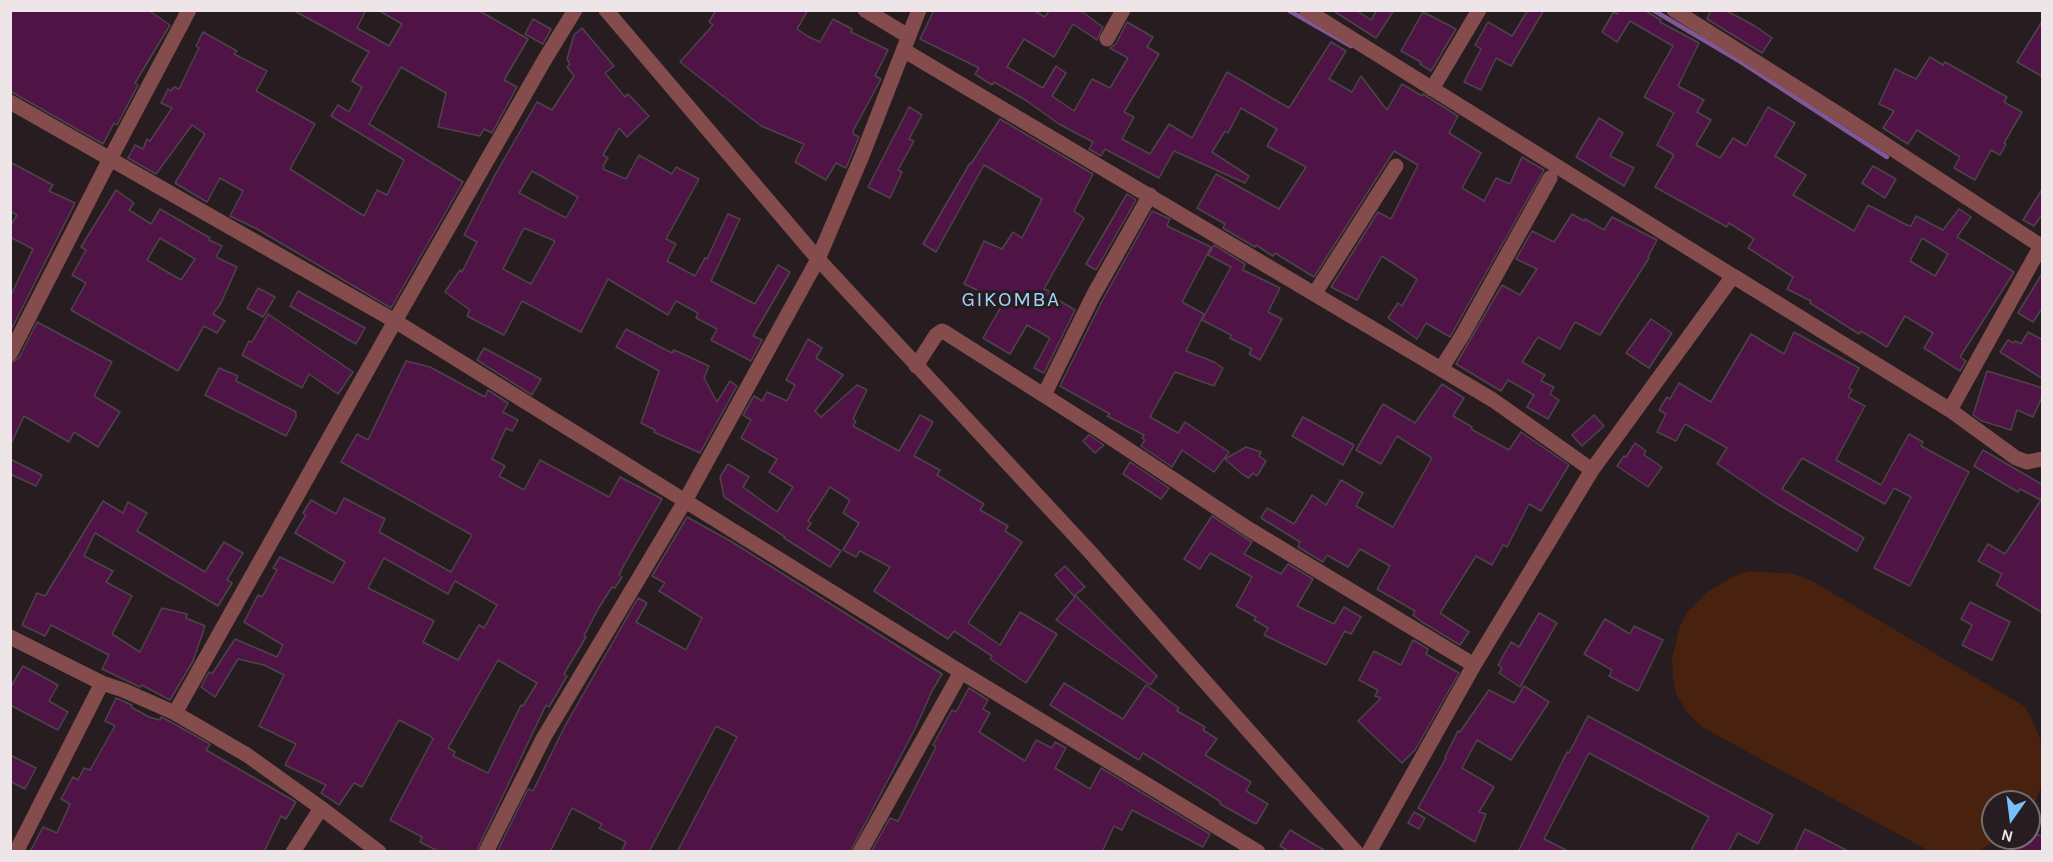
<!DOCTYPE html>
<html>
<head>
<meta charset="utf-8">
<style>
  body { margin:0 }
  #map { position:relative; width:2053px; height:862px; overflow:hidden; background:#271d20; font-family:Karla,sans-serif }
  canvas { display:block }
  .frame { position:absolute; inset:0; border:12px solid #ede5e7; pointer-events:none }
  .north { position:absolute; left:1981px; top:790px; width:60px; height:60px; box-sizing:border-box; background:#271d20; border:2px solid #766d70; border-radius:50%; rotate:194deg; font-size:16px; font-weight:700; line-height:24px; text-align:center; color:#ede5e7 }
  .north::after { content:''; display:block; margin:auto; width:21px; height:27px; background:#77bff7; clip-path:polygon(50% 0,100% 100%,50% 72%,0 100%) }
</style>
</head>
<body>
<div id="map">
<canvas width="2053" height="862"></canvas>
<div class="frame"></div>
<div class="north">N</div>
</div>
<script>
const g = document.querySelector('canvas').getContext('2d');
g.lineJoin = 'round';
function paint(path, color) { g.fillStyle = color; g.fill(path, 'evenodd'); }
const toPath = rows => new Path2D(rows.map(r => 'M' + r).join(''));
function stroke(path, color, width, dash) { g.strokeStyle = color; g.lineWidth = width; g.lineCap = dash ? 'butt' : 'round'; g.setLineDash(dash || []); g.stroke(path); }
function label(font, color, halo, rows, align = 'center') {
  g.font = font + ' Karla,sans-serif'; g.lineWidth = 6; g.setLineDash([]); g.textBaseline = 'middle'; g.strokeStyle = halo; g.fillStyle = color; for (const [text, x, y, turn = 0] of rows) {
    g.save(); g.translate(x, y); g.rotate((+turn || 0) * Math.PI / 180); g.textAlign = isNaN(turn) ? turn : align; if (halo) g.strokeText(text, 0, 0); g.fillText(text, 0, 0); g.restore();
  }
}
paint(toPath([
  [1749,571,1794,574,1812,581,2024,706,2034,723,2042,745,2042,753,2041,786,2035,803,2029,810,2029,802,1993,802,1993,838,1999,838,1979,851,1929,851,1702,727,1687,712,1677,696,1673,677,1672,659,1680,626,1688,611,1709,591,1736,575]
]), '#48210f');
stroke(toPath([
  [1288,10,1351,46],
  [1653,10,1741,62,1887,157]
]), '#805799', 4.5);
const building = toPath([
  [10,10,148,10,170,25,135,83,138,85,117,125,114,123,103,144,10,91,10,10],
  [293,10,366,10,357,28,389,46,402,24,378,10,478,10,528,39,504,80,517,87,492,133,484,129,480,136,438,127,446,93,401,67,369,124,463,182,391,308,257,229,230,216,243,191,220,178,207,202,175,183,205,134,192,125,156,174,128,158,135,145,143,149,147,139,150,141,172,108,161,103,168,89,171,91,174,87,179,89,199,48,196,46,203,32,237,51,234,54,267,71,256,91,315,124,290,169,364,216,377,190,387,195,404,160,331,116,338,105,349,112,362,87,352,81,369,52,293,10],
  [716,10,808,10,797,29,807,36,820,42,833,19,852,29,851,32,888,50,875,76,881,79,853,131,853,134,859,137,846,168,836,163,826,180,795,162,804,144,761,126,680,62,713,25,709,22,716,10],
  [934,10,1033,10,1045,17,1049,11,1081,11,1103,27,1097,40,1073,24,1054,57,1024,39,1007,67,1043,88,1056,66,1066,73,1052,96,1074,111,1092,79,1110,88,1128,58,1110,48,1116,44,1127,22,1153,37,1147,47,1159,54,1124,112,1134,117,1122,139,1150,154,1169,124,1192,138,1227,72,1289,108,1331,42,1346,51,1329,79,1352,92,1361,76,1387,110,1402,84,1422,96,1423,94,1458,116,1449,133,1481,153,1462,188,1484,201,1496,178,1510,184,1522,157,1544,170,1450,337,1426,323,1417,339,1388,318,1398,303,1402,306,1417,279,1382,256,1357,300,1331,287,1378,212,1391,219,1418,165,1394,151,1314,277,1275,253,1273,256,1256,245,1255,247,1223,228,1225,224,1197,208,1216,174,1279,209,1306,167,1267,146,1277,129,1241,108,1228,133,1225,131,1212,152,1249,176,1245,183,1174,151,1159,178,1105,149,1101,156,1089,149,1093,142,1059,124,1027,101,994,82,992,85,975,74,979,68,920,39,934,10],
  [1332,10,1356,10,1371,20,1377,10,1394,10,1376,38,1332,10],
  [1528,10,1544,10,1511,66,1496,58,1481,90,1464,82,1481,49,1475,45,1488,22,1512,36,1528,10],
  [1611,10,1644,10,1661,20,1660,22,1699,43,1678,86,1704,100,1697,112,1711,120,1696,145,1720,158,1733,138,1746,146,1768,107,1795,123,1775,156,1806,175,1793,195,1854,231,1868,205,1907,225,1911,226,1916,216,1943,230,1959,209,1971,217,1957,237,2014,272,1960,357,1966,361,1960,371,1924,348,1933,333,1905,316,1887,347,1861,331,1859,334,1810,303,1811,301,1787,289,1793,277,1748,248,1754,239,1729,223,1727,227,1655,187,1674,155,1657,145,1674,113,1644,97,1673,46,1630,21,1617,42,1602,32,1613,13,1618,14,1611,10],
  [1922,238,1948,254,1935,276,1910,261,1922,238],
  [1711,10,1725,10,1755,26,1772,38,1762,53,1707,19,1711,10],
  [1423,12,1456,29,1431,71,1420,64,1421,62,1401,51,1423,12],
  [533,19,551,29,543,44,525,34,533,19],
  [2043,20,2043,77,2017,62,2043,20],
  [582,28,614,66,605,73,625,97,628,94,649,116,627,137,619,128,603,155,608,158,603,166,604,167,603,169,626,179,639,155,672,174,676,167,699,179,666,239,676,244,667,261,695,276,705,258,707,259,728,214,740,219,711,281,755,304,778,265,790,272,753,336,762,340,751,361,711,340,717,329,696,318,698,313,676,301,668,315,608,279,581,332,522,301,504,335,467,316,470,310,445,292,460,270,462,272,477,242,464,235,495,175,537,102,552,110,574,76,567,67,570,64,567,59,574,35,582,28],
  [532,171,578,197,566,218,519,193,532,171],
  [524,228,555,241,531,284,503,269,524,228],
  [1930,57,1943,65,1945,62,2007,97,2004,102,2022,112,2004,143,2006,144,2000,155,1991,150,1975,180,1954,168,1960,157,1917,130,1908,144,1883,128,1894,111,1879,104,1895,69,1916,79,1930,57],
  [909,107,922,115,909,139,914,141,898,170,902,172,890,198,868,187,909,107],
  [1599,118,1623,133,1610,156,1634,168,1624,186,1576,157,1599,118],
  [1000,119,1093,174,1074,211,1084,218,1044,289,1049,291,1048,294,1075,310,1044,373,1034,368,1050,338,1027,325,1010,354,983,338,1002,305,989,299,990,296,964,284,984,241,1002,249,1013,232,1022,238,1042,199,984,165,936,252,923,244,970,163,971,164,1000,119],
  [10,162,53,185,49,191,75,203,10,332,10,297,33,249,10,237,10,227,17,215,10,211,10,162],
  [1873,166,1896,179,1885,198,1862,183,1873,166],
  [2043,188,2043,213,2034,226,2023,220,2043,188],
  [116,190,134,203,129,210,151,224,160,209,210,238,209,240,222,246,216,257,237,267,221,303,213,314,225,321,217,333,204,326,178,371,71,310,86,283,72,275,86,250,81,247,116,190],
  [160,238,195,259,181,280,147,260,160,238],
  [1127,194,1136,200,1096,270,1086,264,1127,194],
  [1152,211,1170,219,1167,226,1211,247,1182,302,1204,314,1186,351,1214,362,1223,368,1214,386,1175,372,1150,417,1178,433,1185,422,1229,452,1214,472,1182,450,1172,467,1141,446,1145,440,1142,438,1144,435,1107,416,1110,414,1060,386,1102,301,1152,211],
  [1572,214,1584,221,1585,219,1604,230,1612,217,1657,240,1648,257,1649,258,1600,335,1575,322,1560,349,1538,337,1522,362,1545,375,1541,381,1554,387,1550,394,1559,400,1548,419,1527,407,1534,395,1508,380,1501,391,1456,364,1502,285,1520,295,1537,269,1516,259,1532,231,1554,242,1572,214],
  [1214,245,1245,264,1243,270,1280,288,1268,312,1282,319,1260,360,1249,354,1252,349,1230,338,1231,335,1202,320,1231,267,1208,255,1214,245],
  [2043,272,2043,307,2033,322,2018,313,2043,272],
  [258,288,275,297,263,317,247,308,258,288],
  [298,291,365,328,356,344,290,306,298,291],
  [268,314,353,372,338,394,309,374,302,388,242,355,249,341,252,342,268,314],
  [1651,319,1672,333,1649,368,1626,353,1651,319],
  [37,322,112,362,94,396,120,412,98,447,74,432,69,442,24,416,10,446,10,364,19,358,37,322],
  [626,329,672,353,674,350,709,366,704,378,717,402,730,381,737,386,700,453,654,432,655,430,641,423,659,371,616,347,626,329],
  [1794,332,1859,368,1849,388,1852,390,1848,397,1865,406,1836,460,1881,485,1909,434,1923,442,1921,446,1969,472,1910,586,1874,568,1911,497,1894,488,1885,504,1802,458,1782,489,1864,538,1857,551,1774,502,1717,464,1727,448,1685,424,1676,441,1657,432,1666,414,1659,410,1667,397,1670,399,1679,383,1711,402,1751,334,1784,354,1794,332],
  [2028,332,2043,340,2043,379,2000,352,2008,340,2013,343,2015,341,2021,344,2028,332],
  [808,339,822,348,816,358,843,375,815,411,821,417,857,385,867,390,853,419,856,421,853,426,899,451,920,415,933,422,914,456,940,470,937,475,984,504,980,510,1008,526,1005,531,1022,542,968,623,1000,645,1020,612,1057,634,1026,683,990,659,992,656,954,631,948,639,874,591,890,567,860,551,856,557,843,550,859,523,843,513,850,500,830,487,808,521,811,523,807,529,841,551,830,567,784,538,785,537,724,497,720,477,728,464,749,477,743,487,777,512,793,487,769,472,777,459,741,438,751,420,743,415,754,396,762,401,767,392,787,401,795,385,786,380,808,339],
  [484,348,541,379,532,395,477,360,484,348],
  [406,361,430,367,485,397,488,390,508,403,503,412,518,420,512,431,506,428,492,459,505,466,499,476,524,490,540,460,609,497,620,477,662,499,624,565,619,575,622,577,615,588,612,587,598,609,584,636,586,637,564,674,567,676,549,707,546,705,476,852,440,852,420,842,422,837,390,820,433,739,430,736,399,720,362,787,354,783,339,805,321,793,326,785,285,765,296,744,259,726,284,675,264,665,238,659,215,697,201,687,209,672,212,674,235,639,277,657,283,645,244,622,258,595,262,597,277,570,273,568,280,557,333,583,345,562,295,533,306,515,303,513,311,500,336,514,344,498,385,519,379,532,451,572,472,535,341,462,357,434,368,440,406,361],
  [384,558,448,594,455,581,497,605,484,628,479,625,458,660,423,642,434,621,368,588,384,558],
  [498,660,537,683,523,706,521,705,488,773,453,756,455,752,448,748,498,660],
  [219,368,238,376,236,381,296,412,296,417,286,436,205,395,219,368],
  [1987,371,2043,388,2043,395,2033,417,2017,410,2011,430,1982,421,1973,415,1987,371],
  [1442,384,1464,398,1453,416,1472,427,1471,429,1509,450,1521,432,1569,465,1541,511,1529,504,1507,547,1503,545,1492,565,1476,556,1440,613,1469,632,1460,645,1422,622,1413,615,1415,611,1377,589,1390,566,1360,549,1348,567,1327,555,1323,562,1298,547,1300,542,1261,518,1267,508,1294,524,1312,495,1326,505,1341,480,1363,493,1356,506,1393,527,1432,458,1397,436,1381,464,1356,450,1383,404,1415,423,1442,384],
  [1594,415,1604,426,1582,446,1572,435,1594,415],
  [1303,417,1354,445,1343,465,1292,436,1303,417],
  [1089,435,1104,445,1095,453,1083,441,1089,435],
  [1635,443,1646,451,1644,455,1662,467,1648,487,1617,466,1624,456,1626,457,1635,443],
  [1246,447,1261,452,1259,456,1266,461,1257,476,1253,473,1249,478,1242,474,1225,459,1246,447],
  [1983,450,2043,485,2043,613,1996,585,2002,574,1978,561,1988,544,2005,554,2041,500,2020,489,2018,492,1974,466,1983,450],
  [10,459,42,475,36,486,10,474,10,459],
  [1130,462,1169,488,1161,499,1123,474,1130,462],
  [103,501,123,513,128,502,147,513,137,531,205,572,224,542,243,553,227,580,232,583,218,606,95,533,84,556,113,571,106,582,132,596,112,634,140,652,162,608,187,614,186,618,205,626,193,661,170,700,142,685,140,687,102,669,109,655,51,625,45,636,22,625,37,593,45,596,103,501],
  [1212,516,1252,542,1244,554,1281,574,1288,564,1313,579,1297,606,1334,624,1344,607,1361,617,1351,634,1345,631,1326,665,1264,635,1268,628,1254,620,1256,617,1236,606,1252,577,1210,553,1200,569,1184,559,1212,516],
  [687,517,732,542,942,674,932,691,915,729,850,852,677,852,737,737,716,726,649,852,621,852,626,842,599,828,602,824,572,808,550,852,497,852,528,789,533,791,565,726,638,598,647,603,636,622,686,650,702,618,659,591,665,583,652,576,687,517],
  [1065,566,1085,587,1074,596,1055,575,1065,566],
  [1076,596,1157,676,1150,685,1056,620,1076,596],
  [1970,602,2010,622,1992,660,1962,645,1972,625,1961,619,1970,602],
  [1539,613,1557,623,1520,687,1499,673,1502,668,1498,665,1511,642,1519,647,1539,613],
  [1605,619,1630,634,1634,626,1663,640,1638,691,1609,676,1612,670,1584,654,1605,619],
  [1413,640,1428,649,1426,654,1459,673,1415,750,1402,763,1358,721,1381,698,1375,696,1378,690,1359,680,1374,651,1401,665,1413,640],
  [23,666,58,685,49,701,68,712,58,730,10,705,10,688,23,666],
  [1064,683,1123,719,1146,685,1179,708,1177,711,1205,727,1203,730,1217,739,1205,755,1251,782,1246,791,1268,804,1256,824,1220,804,1221,802,1143,753,1139,760,1050,705,1064,683],
  [1524,686,1549,702,1511,760,1477,740,1462,768,1494,787,1479,812,1486,814,1475,842,1418,808,1446,758,1445,757,1458,731,1460,732,1489,690,1514,703,1524,686],
  [969,688,988,700,983,709,990,713,979,732,1025,761,1036,740,1052,748,1055,742,1066,748,1055,768,1090,789,1101,768,1210,834,1203,847,1132,810,1122,830,1114,826,1102,852,871,852,890,818,898,821,936,747,933,745,952,710,956,712,969,688],
  [116,698,132,705,131,707,149,717,160,720,161,717,171,722,210,744,206,750,296,802,286,819,281,816,264,852,30,852,43,827,57,833,70,804,61,799,73,777,78,780,84,768,90,770,115,726,105,721,116,698],
  [1588,716,1773,815,1758,844,1738,833,1728,852,1690,852,1709,817,1589,753,1544,839,1570,852,1518,852,1567,752,1569,753,1588,716],
  [10,755,36,768,25,789,10,781,10,755],
  [1414,812,1425,818,1419,829,1408,823,1414,812],
  [1805,829,1850,852,1794,852,1805,829],
  [1290,830,1327,852,1290,852,1280,846,1290,830],
  [2029,831,2043,837,2043,852,2010,852,2017,838,2029,838,2029,831]
]);
paint(building, '#4f1346');
stroke(building, '#4d444b', 1.5);
stroke(toPath([
  [606,10,818,259,1091,553,1356,852],
  [865,10,908,36],
  [1306,10,1733,276],
  [1674,10,1845,118,2041,246],
  [1107,39,1123,10],
  [905,51,1493,400,1592,470],
  [1432,89,1479,10],
  [10,102,395,321,961,672,1258,852],
  [1315,293,1396,166],
  [10,354,110,159,189,10],
  [916,366,936,335,942,331,946,333,1108,436,1247,528,1474,665],
  [1441,369,1463,334,1550,178],
  [1044,395,1093,296,1150,195],
  [1950,410,2042,244],
  [10,637,102,683,16,852],
  [102,683,123,690,175,713,247,755,321,808],
  [175,713,395,321,545,59,575,10],
  [293,852,321,808,379,852],
  [486,852,544,737,685,501,818,259,862,156,919,10],
  [860,852,961,672],
  [1369,852,1474,665,1592,470,1733,276,1950,410,2016,458,2027,462,2042,459]
]), '#844c4c', 15);
g.letterSpacing = '1.5px';
label('21px', '#9ed2fb', '#271d20', [
  ["GIKOMBA",1011,300]
]);
g.letterSpacing = '0px';
</script>
</body>
</html>
